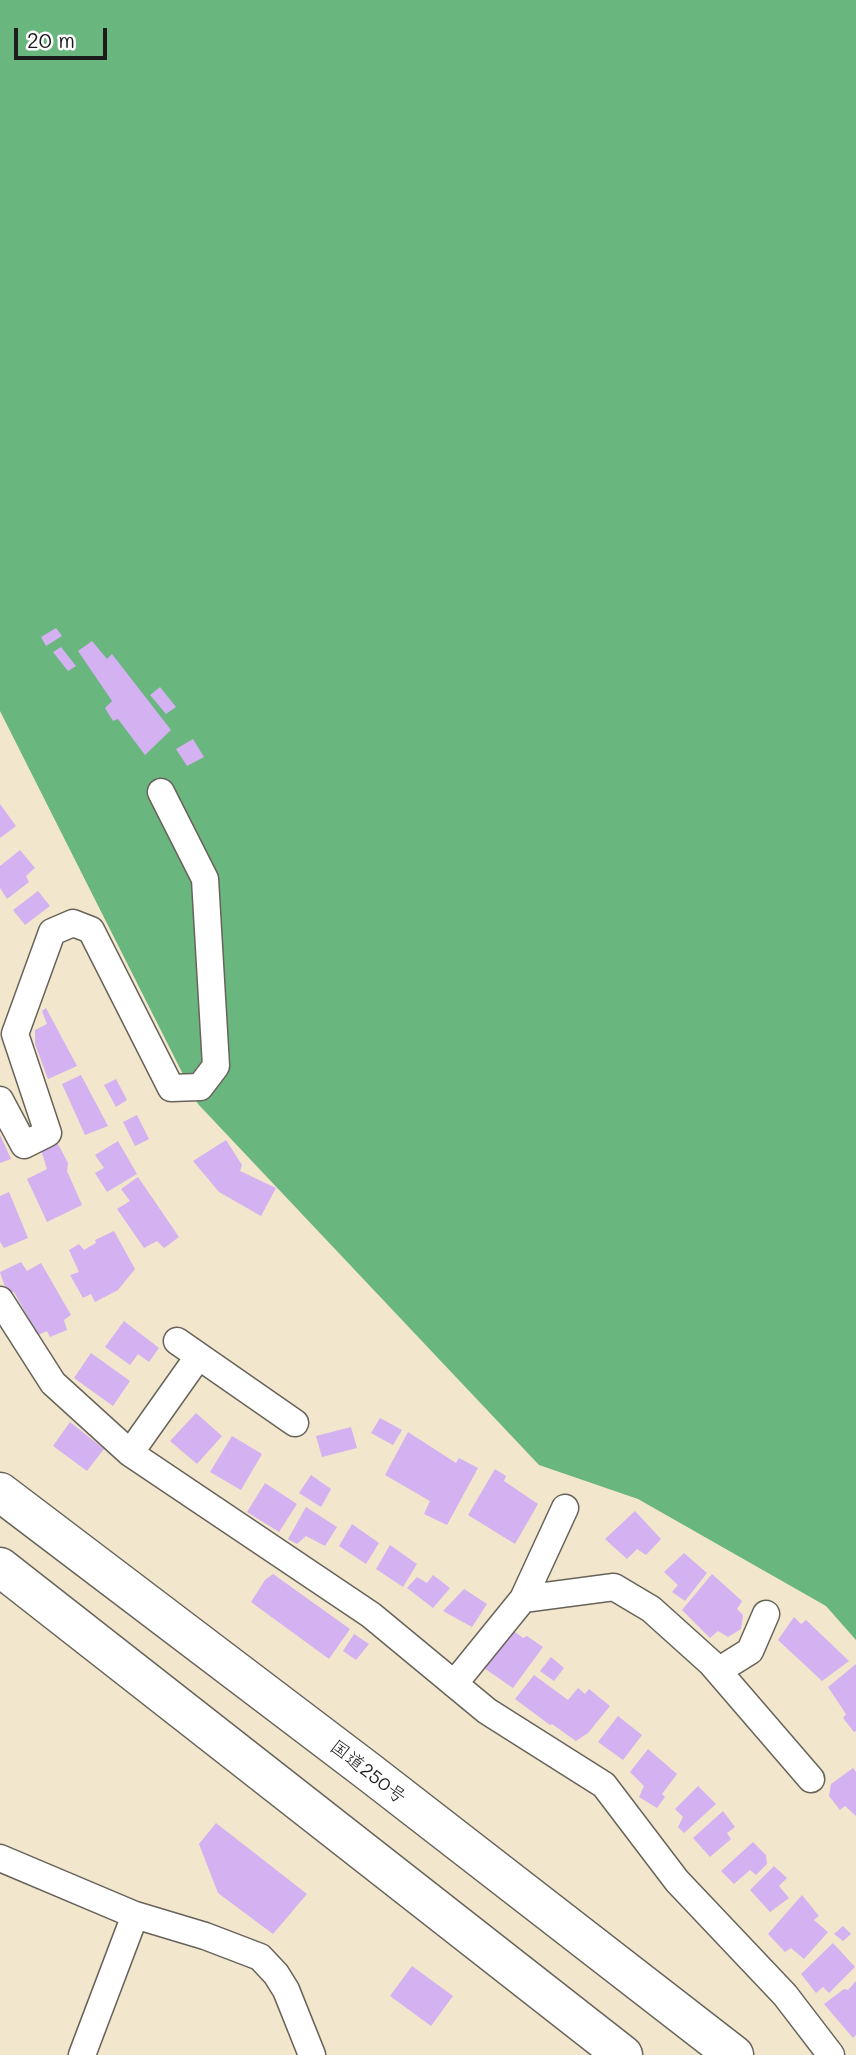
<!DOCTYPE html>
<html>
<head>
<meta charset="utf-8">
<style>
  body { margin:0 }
  #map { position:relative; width:856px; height:2055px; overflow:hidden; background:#f2e6cd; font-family:Mali,sans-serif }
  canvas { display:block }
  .scale { position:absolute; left:14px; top:28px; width:93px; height:32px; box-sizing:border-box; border:4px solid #1c1c1c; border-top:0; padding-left:9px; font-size:21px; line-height:24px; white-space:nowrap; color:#1c1c1c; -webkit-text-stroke:5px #fff; paint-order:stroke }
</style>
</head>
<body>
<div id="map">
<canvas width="856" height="2055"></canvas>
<div class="scale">20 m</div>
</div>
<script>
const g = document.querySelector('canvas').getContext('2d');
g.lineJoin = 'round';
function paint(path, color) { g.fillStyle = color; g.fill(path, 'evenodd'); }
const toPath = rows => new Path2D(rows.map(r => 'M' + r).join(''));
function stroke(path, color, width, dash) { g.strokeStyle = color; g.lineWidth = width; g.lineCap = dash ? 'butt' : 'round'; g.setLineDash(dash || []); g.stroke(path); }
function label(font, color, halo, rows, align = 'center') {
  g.font = font + ' Mali,"Klee One",sans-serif'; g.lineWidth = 7; g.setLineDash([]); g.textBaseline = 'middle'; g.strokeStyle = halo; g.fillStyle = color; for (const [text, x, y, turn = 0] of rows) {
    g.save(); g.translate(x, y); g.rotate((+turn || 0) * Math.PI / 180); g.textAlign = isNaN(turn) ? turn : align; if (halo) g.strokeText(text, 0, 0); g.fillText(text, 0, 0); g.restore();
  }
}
paint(toPath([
  [0,0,856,0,856,1640,826,1606,638,1499,539,1465,198,1104,0,711]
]), '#69b67f');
paint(toPath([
  [56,628,62,636,46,646,41,637],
  [92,641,107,659,112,654,171,730,145,755,118,719,113,721,105,708,112,701,78,651],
  [61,647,76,666,68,671,53,652],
  [160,687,176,707,166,714,150,695],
  [193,739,204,757,187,766,176,749],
  [0,804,16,826,0,838],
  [20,850,35,868,26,876,29,882,7,899,0,888,0,866],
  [38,891,50,906,25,925,13,910],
  [46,1008,77,1066,48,1079,35,1044,35,1030,47,1024,42,1011],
  [81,1075,108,1126,85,1135,62,1084],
  [116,1079,127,1100,116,1107,104,1085],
  [137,1115,149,1139,135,1146,123,1122],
  [0,1135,11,1159,0,1163],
  [226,1140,242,1165,240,1171,276,1188,261,1216,219,1192,193,1161],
  [118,1141,137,1174,107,1192,95,1173,104,1168,95,1155],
  [58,1144,68,1163,67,1171,82,1205,47,1222,27,1179,47,1169,41,1150],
  [138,1177,179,1237,164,1248,157,1241,144,1248,117,1209,130,1201,121,1189],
  [9,1192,28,1238,4,1248,0,1242,0,1196],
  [114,1231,135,1269,118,1290,95,1302,91,1294,83,1298,70,1275,79,1272,69,1250,79,1244,84,1250,96,1243,95,1240],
  [21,1262,27,1271,41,1263,71,1315,64,1320,67,1330,50,1337,47,1331,38,1335,14,1292,7,1293,0,1272],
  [124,1321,159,1348,149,1362,138,1354,130,1365,105,1347],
  [91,1353,130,1381,113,1406,74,1378],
  [196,1413,222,1436,197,1464,170,1441],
  [380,1418,402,1430,393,1445,371,1433],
  [70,1422,104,1449,87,1471,53,1446],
  [351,1427,357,1448,322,1457,316,1436],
  [408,1432,456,1463,459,1458,478,1468,447,1525,424,1514,430,1501,385,1475],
  [232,1436,262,1454,241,1490,210,1472],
  [495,1469,506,1476,504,1481,538,1504,515,1544,468,1515],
  [311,1475,331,1489,321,1507,299,1493],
  [265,1483,297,1504,279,1532,247,1512],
  [306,1507,337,1527,325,1546,306,1536,297,1544,288,1539],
  [635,1511,661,1539,646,1555,637,1549,627,1559,605,1539],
  [352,1524,379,1543,366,1564,339,1546],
  [390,1545,417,1564,403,1587,376,1569],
  [684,1553,707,1573,685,1601,672,1592,678,1585,664,1572],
  [273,1574,350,1629,329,1659,251,1602,265,1580],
  [712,1574,742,1601,737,1609,743,1615,741,1629,728,1637,718,1631,710,1638,682,1610],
  [433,1575,450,1588,433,1608,407,1588,417,1577,427,1583],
  [464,1589,487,1604,472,1627,443,1611],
  [794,1617,801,1624,806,1620,849,1661,822,1681,778,1640],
  [511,1629,523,1638,527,1636,543,1647,513,1688,484,1668],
  [354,1634,369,1644,356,1660,343,1651],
  [551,1657,564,1668,554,1681,540,1671],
  [856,1664,856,1731,854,1732,843,1718,846,1714,828,1687],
  [534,1675,568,1700,578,1688,585,1694,589,1689,610,1706,588,1733,576,1741,552,1724,550,1725,515,1699],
  [618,1716,642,1735,623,1760,598,1742],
  [648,1749,677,1774,662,1794,665,1797,657,1808,639,1797,644,1786,630,1772],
  [853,1768,856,1772,856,1816,845,1806,840,1810,829,1796,831,1784],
  [698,1786,716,1804,684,1833,678,1827,683,1817,675,1809],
  [723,1811,735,1827,727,1833,731,1839,710,1857,693,1838],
  [216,1823,307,1894,273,1934,218,1893,199,1844],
  [753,1842,766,1855,767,1864,756,1875,750,1870,734,1884,721,1871],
  [774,1866,787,1878,779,1886,789,1898,770,1912,750,1890],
  [802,1895,819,1916,814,1920,828,1932,804,1959,791,1948,785,1952,768,1934],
  [843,1926,851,1934,843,1941,834,1934],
  [833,1943,855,1967,829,1993,823,1987,816,1993,801,1974],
  [412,1966,453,1996,431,2026,390,1996],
  [856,1981,856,2035,853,2038,824,2004,844,1989,848,1990]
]), '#d4b1f0');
const street = toPath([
  [0,1100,24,1145,48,1133,15,1034,52,932,73,923,91,930,171,1088,200,1087,216,1066,205,879,161,792],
  [0,1300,53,1383,130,1453,371,1615,487,1711,604,1785,677,1881,785,1995,831,2055],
  [177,1341,295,1423],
  [130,1453,198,1357],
  [523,1599,565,1508],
  [718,1671,750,1651,766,1614],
  [454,1684,523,1599,614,1587,651,1609,711,1663,811,1779],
  [0,1858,135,1915,205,1936,260,1957,276,1974,286,1990,312,2055],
  [82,2055,135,1915]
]);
const highway = toPath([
  [0,1492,369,1772,734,2055],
  [0,1567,623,2055]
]);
stroke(street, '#67635a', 29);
stroke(highway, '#67635a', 41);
stroke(street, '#fff', 26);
stroke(highway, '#fff', 38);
label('19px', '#1c1c1c', '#fff', [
  ["国道250号",368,1772,38]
]);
</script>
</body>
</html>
